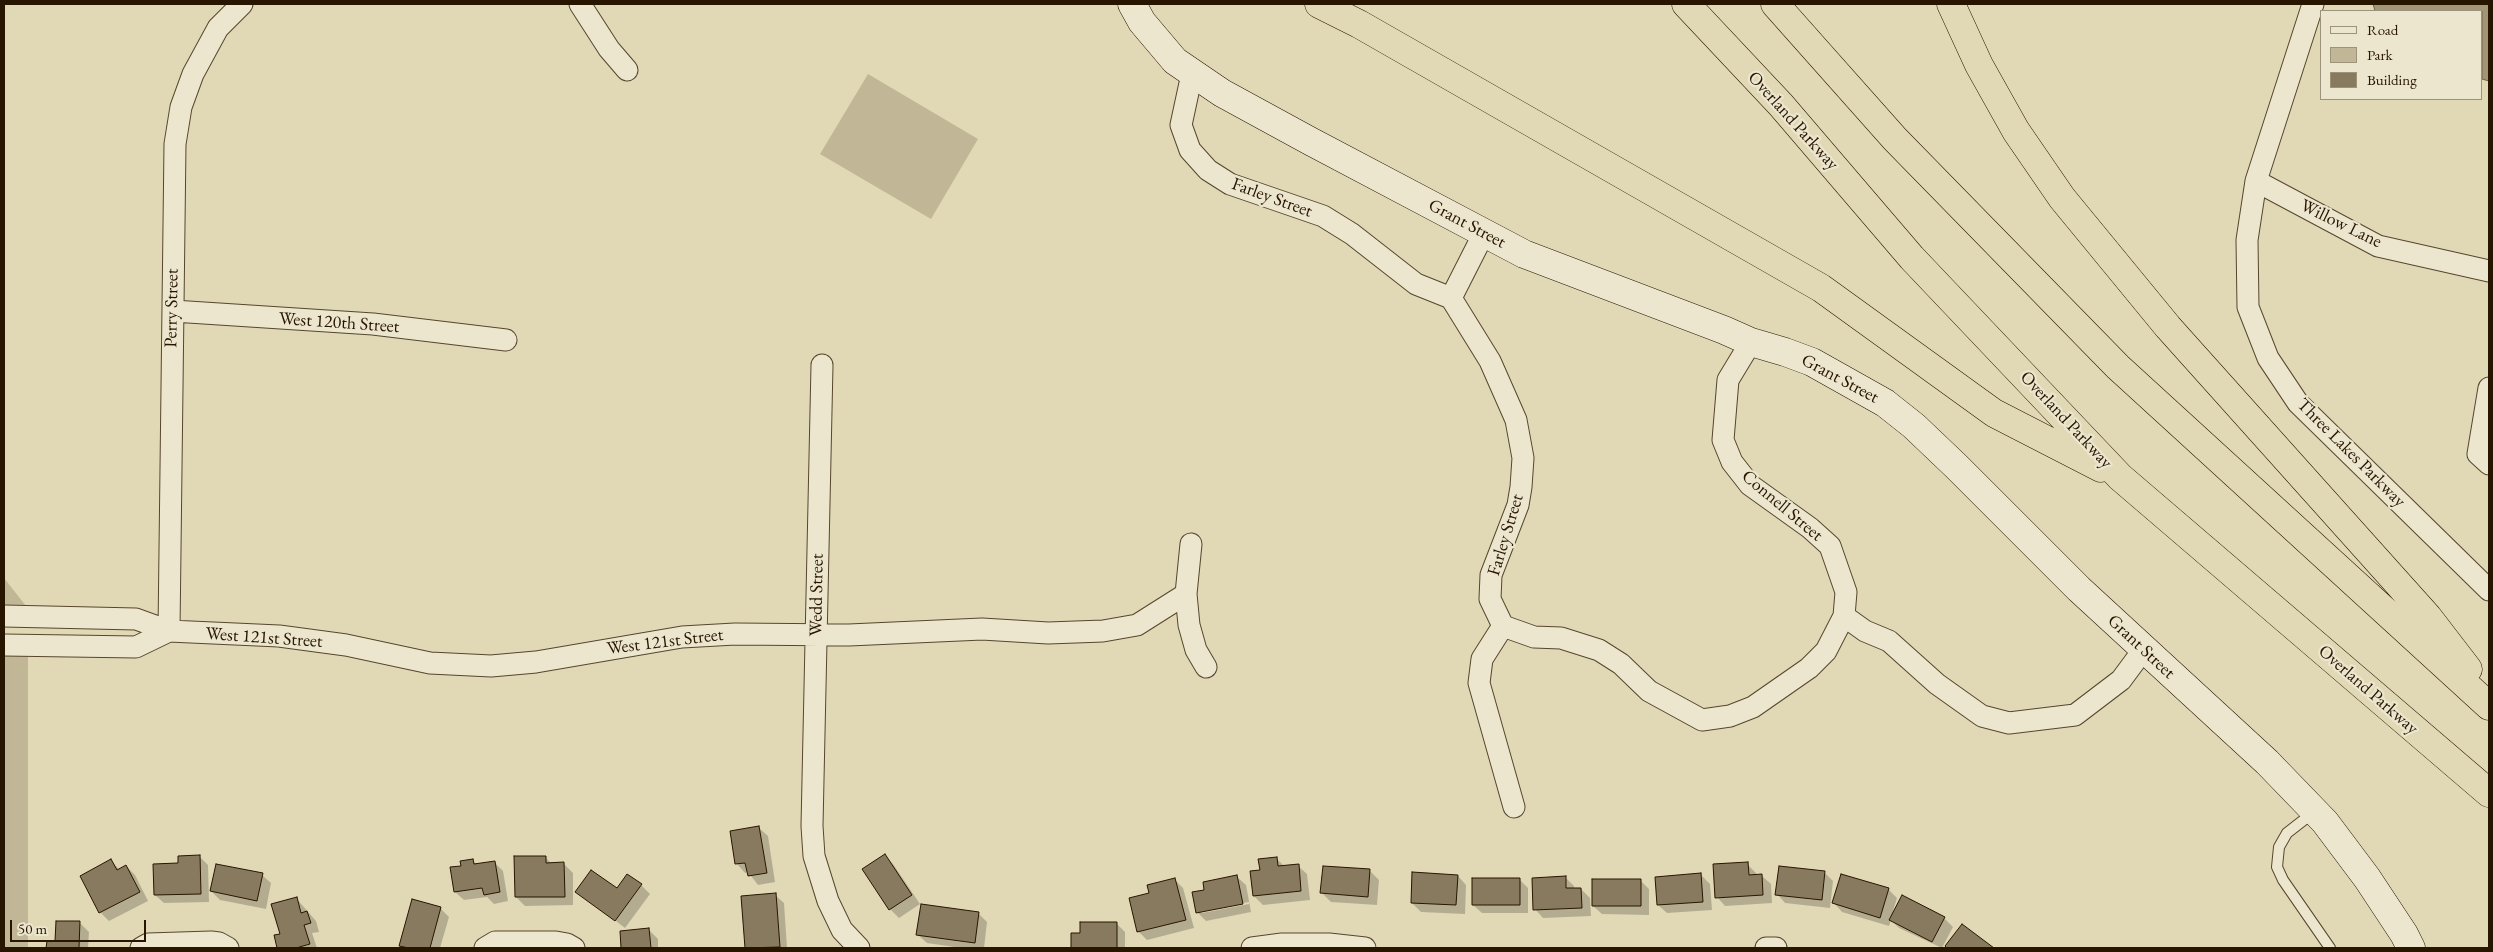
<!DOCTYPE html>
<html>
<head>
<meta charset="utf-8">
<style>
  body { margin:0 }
  #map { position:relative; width:2493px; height:952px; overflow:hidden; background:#e1d8b5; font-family:"EB Garamond",serif }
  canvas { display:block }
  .frame { position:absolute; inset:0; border:5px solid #271500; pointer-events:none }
  .legend { position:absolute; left:2320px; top:10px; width:162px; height:90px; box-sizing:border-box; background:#ece6cf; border:1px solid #9d927c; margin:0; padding:6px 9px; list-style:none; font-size:15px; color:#271500 }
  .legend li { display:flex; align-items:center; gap:10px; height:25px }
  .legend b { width:25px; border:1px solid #9d927c }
  .scale { position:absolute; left:10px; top:920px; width:136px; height:22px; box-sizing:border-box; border:2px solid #271500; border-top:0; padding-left:6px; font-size:15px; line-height:18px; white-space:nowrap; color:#271500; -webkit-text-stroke:4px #ece6cf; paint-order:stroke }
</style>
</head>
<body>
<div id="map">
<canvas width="2493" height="952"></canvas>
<div class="frame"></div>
<ul class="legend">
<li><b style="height:6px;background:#ece6cf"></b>Road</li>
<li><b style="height:14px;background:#c1b796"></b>Park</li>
<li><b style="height:14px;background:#887a5e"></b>Building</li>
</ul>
<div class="scale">50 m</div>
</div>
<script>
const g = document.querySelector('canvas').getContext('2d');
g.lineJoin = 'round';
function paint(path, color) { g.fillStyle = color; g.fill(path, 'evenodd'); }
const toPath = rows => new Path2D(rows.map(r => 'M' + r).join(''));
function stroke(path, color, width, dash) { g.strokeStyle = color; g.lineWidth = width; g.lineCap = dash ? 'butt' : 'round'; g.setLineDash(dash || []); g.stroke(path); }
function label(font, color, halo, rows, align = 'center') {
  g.font = font + ' "EB Garamond",serif'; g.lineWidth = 4.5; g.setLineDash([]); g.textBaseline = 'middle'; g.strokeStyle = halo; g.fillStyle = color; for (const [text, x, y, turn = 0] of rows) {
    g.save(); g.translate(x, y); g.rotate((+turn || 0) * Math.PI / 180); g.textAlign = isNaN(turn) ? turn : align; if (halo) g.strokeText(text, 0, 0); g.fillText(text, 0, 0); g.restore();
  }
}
paint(toPath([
  [868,74,978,139,931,219,820,154],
  [4,578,26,606,4,605],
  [4,654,28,655,28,948,4,948]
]), '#c1b796');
const water = toPath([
  [2373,4,2489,4,2489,81,2482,79,2482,11,2375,11,2373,4]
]);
paint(water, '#a29677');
stroke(water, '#716247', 1);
paint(toPath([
  [759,828,768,836,775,882,758,885,748,872,745,873,737,864],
  [199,856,208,865,209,902,164,903,155,895,179,865],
  [885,856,893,864,920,904,899,918,890,909],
  [545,857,552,864,564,864,573,873,573,905,525,906,516,897],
  [1276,858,1285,867,1298,866,1307,874,1310,900,1263,905,1254,896,1261,871],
  [111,861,120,870,126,866,135,875,148,901,109,921,100,912],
  [473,861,477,865,494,862,503,871,508,901,494,904,487,897,464,900,455,892],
  [1747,864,1756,873,1756,876,1762,876,1771,884,1772,903,1725,906,1717,897],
  [1324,867,1370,871,1379,880,1377,905,1331,902,1322,893],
  [1824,872,1833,881,1830,908,1785,903,1777,894],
  [262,875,271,883,266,909,220,900,211,891],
  [1701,875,1710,884,1712,910,1667,913,1658,905],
  [1458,876,1466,885,1465,914,1421,912,1412,903],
  [1237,877,1246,885,1251,912,1206,921,1197,912,1206,891],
  [1249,902,1249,904,1202,913,1202,910],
  [1565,877,1574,886,1574,889,1581,889,1590,898,1591,916,1543,918,1535,909],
  [1174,879,1183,888,1194,928,1147,940,1138,931,1150,894],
  [1519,879,1528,888,1528,913,1482,913,1473,905],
  [1640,880,1649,889,1649,915,1602,914,1593,906],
  [641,885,650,894,625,928,577,891,617,890],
  [1888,889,1897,898,1893,911,1944,918,1953,927,1942,948,1899,928,1891,920,1889,926,1842,912,1834,903],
  [775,895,784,903,787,948,746,948,743,897],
  [296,898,316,921,319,932,312,933,317,948,279,948,275,936,281,934],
  [440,908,449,917,440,948,403,948,400,945],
  [978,913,987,922,984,948,961,948,927,943,918,935],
  [80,923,89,932,88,948,48,948,48,942,56,942],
  [1116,923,1125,932,1125,948,1072,948,1072,934,1081,934],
  [649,930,658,939,658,948,622,948,621,932]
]), '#0003');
const building = toPath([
  [759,826,767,873,748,876,745,863,735,864,730,831,759,826],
  [885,854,912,895,889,910,862,869,885,854],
  [200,855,201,894,154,895,153,864,178,863,178,856,200,855],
  [514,856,546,856,546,863,564,862,565,897,515,897,514,856],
  [1277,857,1278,866,1299,864,1301,891,1253,896,1250,871,1260,870,1258,859,1277,857],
  [111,859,117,870,126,865,140,892,99,913,80,876,111,859],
  [473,859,474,864,495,861,500,892,484,895,482,888,454,892,450,867,461,866,460,861,473,859],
  [1748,862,1749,875,1762,874,1763,895,1715,898,1713,864,1748,862],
  [216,864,263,873,257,901,210,891,216,864],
  [1323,866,1370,869,1368,897,1320,893,1323,866],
  [1779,866,1825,871,1822,900,1775,895,1779,866],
  [591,870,617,888,627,874,642,884,615,921,575,892,591,870],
  [1412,872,1458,875,1456,905,1411,903,1412,872],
  [1701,873,1703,902,1657,905,1655,877,1701,873],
  [1841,874,1889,888,1880,918,1832,903,1841,874],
  [1237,875,1243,904,1196,913,1192,892,1204,890,1203,882,1237,875],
  [1566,876,1566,888,1581,888,1582,908,1533,910,1532,878,1566,876],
  [1175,878,1186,920,1137,932,1129,898,1149,893,1147,885,1175,878],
  [1472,878,1520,878,1520,905,1472,905,1472,878],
  [1592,879,1641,879,1641,906,1592,906,1592,879],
  [776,893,780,947,745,948,741,896,776,893],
  [1902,895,1945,917,1932,942,1889,920,1902,895],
  [297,897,301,913,307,911,311,923,304,925,310,944,296,948,277,948,274,935,280,934,271,904,297,897],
  [412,899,441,907,430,948,409,948,399,946,412,899],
  [921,904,979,912,975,943,916,935,921,904],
  [56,921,80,921,79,948,46,948,47,941,55,941,56,921],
  [1080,922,1117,922,1117,948,1071,948,1071,933,1080,933,1080,922],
  [1962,924,1994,948,1947,948,1945,946,1962,924],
  [649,928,651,948,621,948,620,931,649,928]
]);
paint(building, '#887a5e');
stroke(building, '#271500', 1);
const lane = toPath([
  [2314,812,2287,833,2279,847,2277,867,2283,880,2330,948]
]);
const street = toPath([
  [580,4,609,49,627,70],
  [2313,4,2256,181,2247,240,2248,307,2268,358,2298,403,2489,590],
  [1192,74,1181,125,1190,150,1208,170,1230,184,1323,216,1352,234,1416,284,1451,298,1490,361,1516,420,1523,458,1521,487,1518,505,1491,575,1490,599,1503,626],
  [2256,181,2378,246,2489,271],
  [1451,298,1484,233],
  [173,311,373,324,506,340],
  [822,365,812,826,814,856,828,901,842,930,859,948],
  [2489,388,2478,454,2489,464],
  [1191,544,1186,594,1189,625,1196,650,1206,667],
  [4,616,136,619,169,631,279,636,346,645,430,663,491,666,536,662,682,637,735,634,849,635,982,629,1048,633,1103,631,1137,625,1186,594],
  [1844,616,1865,631,1889,641,1937,684,1982,716,2009,723,2075,715,2121,680,2144,649],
  [1503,626,1534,637,1561,638,1599,650,1621,664,1649,691,1702,720,1730,716,1753,707,1809,668,1826,651,1844,616,1846,592,1830,546,1810,528,1750,485,1732,462,1723,440,1728,380,1751,342],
  [1503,626,1482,659,1479,683,1514,807],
  [169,631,175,144,181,107,193,74,218,28,242,4],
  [4,645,136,647,169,631],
  [141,948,148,944,211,942,219,943,228,948],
  [485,948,495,942,556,942,567,944,574,948],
  [1252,948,1282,944,1329,944,1365,948],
  [1766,948,1776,948]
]);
const secondary = toPath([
  [1132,4,1142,22,1175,61,1222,93,1310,141,1524,254,1724,330,1751,342,1785,352,1812,362,1885,403,1914,426,1956,466,2079,589,2267,762,2325,822,2367,878,2404,934,2411,948]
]);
const highway = toPath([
  [1319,4,1359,24,1821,288,1994,413,2101,468],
  [1686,4,1781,105,1912,258,2120,477,2489,793],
  [1775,4,1895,139,2118,367,2489,706],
  [1951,4,1979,65,2016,131,2062,198,2168,327,2428,617,2468,669]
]);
stroke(lane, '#56462d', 12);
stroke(street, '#56462d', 23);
stroke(secondary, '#271500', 29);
stroke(highway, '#271500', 29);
stroke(lane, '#ece6cf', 10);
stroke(street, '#ece6cf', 21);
stroke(secondary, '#ece6cf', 28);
stroke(highway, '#e1d8b5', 28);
label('18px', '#271500', '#ece6cf', [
  ["Overland Parkway",1793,121,48],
  ["Farley Street",1272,198,20],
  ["Grant Street",1467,224,28],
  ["Willow Lane",2341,224,26],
  ["Perry Street",172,308,-89],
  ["West 120th Street",339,323,4],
  ["Grant Street",1840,379,28],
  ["Overland Parkway",2066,420,47],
  ["Three Lakes Parkway",2351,453,45],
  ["Connell Street",1782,506,40],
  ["Farley Street",1506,535,-73],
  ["Wedd Street",817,595,-89],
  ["West 121st Street",264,638,4],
  ["West 121st Street",665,642,-7],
  ["Grant Street",2141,647,43],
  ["Overland Parkway",2368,690,41]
]);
</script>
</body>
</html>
